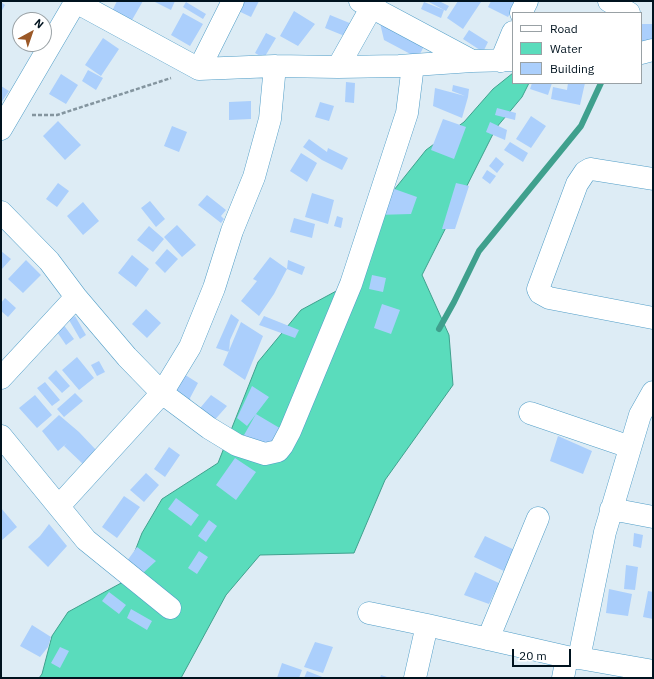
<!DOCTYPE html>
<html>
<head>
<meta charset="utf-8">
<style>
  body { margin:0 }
  #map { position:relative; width:654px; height:679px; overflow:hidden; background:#ddecf5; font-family:"IBM Plex Sans",sans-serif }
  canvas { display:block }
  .frame { position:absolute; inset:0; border:2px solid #00131f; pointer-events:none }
  .legend { position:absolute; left:512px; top:12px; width:130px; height:72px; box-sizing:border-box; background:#fff; border:1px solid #99a1a5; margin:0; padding:5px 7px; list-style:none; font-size:12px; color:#00131f }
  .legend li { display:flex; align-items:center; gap:8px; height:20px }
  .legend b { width:20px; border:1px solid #99a1a5 }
  .north { position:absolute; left:12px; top:12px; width:40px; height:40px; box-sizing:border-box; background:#fff; border:1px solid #99a1a5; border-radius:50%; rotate:40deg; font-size:11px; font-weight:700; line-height:16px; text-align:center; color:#00131f }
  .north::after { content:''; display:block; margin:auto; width:14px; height:18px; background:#9b5827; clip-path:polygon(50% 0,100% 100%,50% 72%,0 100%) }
  .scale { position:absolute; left:512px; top:649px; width:59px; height:18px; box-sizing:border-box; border:2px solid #00131f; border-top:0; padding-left:5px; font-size:12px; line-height:14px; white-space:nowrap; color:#00131f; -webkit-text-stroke:3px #fff; paint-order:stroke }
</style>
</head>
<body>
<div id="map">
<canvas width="654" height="679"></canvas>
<div class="frame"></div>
<ul class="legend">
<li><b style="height:5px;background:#fff"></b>Road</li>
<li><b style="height:11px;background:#5adcbc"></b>Water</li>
<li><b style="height:11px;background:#abcffc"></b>Building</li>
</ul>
<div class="north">N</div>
<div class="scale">20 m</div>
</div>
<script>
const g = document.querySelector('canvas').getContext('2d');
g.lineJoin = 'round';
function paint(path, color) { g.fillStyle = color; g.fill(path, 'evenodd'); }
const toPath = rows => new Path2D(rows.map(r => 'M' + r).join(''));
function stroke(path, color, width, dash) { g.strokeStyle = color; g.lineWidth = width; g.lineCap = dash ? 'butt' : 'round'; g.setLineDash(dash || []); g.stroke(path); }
const water = toPath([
  [513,73,513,83,529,83,522,97,496,128,422,275,449,335,453,385,385,480,354,553,260,555,226,595,181,678,39,678,42,674,52,636,68,612,123,582,142,533,162,499,218,463,258,362,301,310,340,289,394,190,426,150,464,122,493,89,513,73]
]);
paint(water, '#5adcbc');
stroke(water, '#3fa08d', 1);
stroke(toPath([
  [439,329,454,302,479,251,581,126,601,83]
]), '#3fa08d', 6);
paint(toPath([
  [117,1,143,1,132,20,112,11],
  [153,1,175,1,171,10],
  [233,1,259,1,251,17,230,7],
  [427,1,439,1,449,6,446,11],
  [458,1,481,2,463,29,447,18],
  [491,1,517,1,508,17,488,7],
  [1,2,5,5,1,12],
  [186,2,206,14,203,19,183,7],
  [424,2,444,10,441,18,421,9],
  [294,11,315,24,298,46,280,36],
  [183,13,203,24,190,46,171,35],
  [330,15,352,24,347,37,325,28],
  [380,23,424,46,418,58,384,40],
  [641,24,653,24,653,43,641,45],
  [469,30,488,42,483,52,463,39],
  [20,31,20,40,17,39],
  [266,33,276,38,264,58,255,53],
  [103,38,119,49,101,76,85,65],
  [88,70,103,78,96,90,82,81],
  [61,74,78,85,66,104,49,94],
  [346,82,355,83,354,103,345,102],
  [532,83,552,83,548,95,530,89],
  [568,83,585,83,580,105,551,99,553,87,567,90],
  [453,85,469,89,468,97,462,118,433,106,435,88,465,96,452,91],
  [1,86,9,91,1,103],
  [251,101,251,119,229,120,229,102],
  [320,102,334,106,329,121,315,117],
  [497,108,516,113,515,120,495,115],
  [531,116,546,126,531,148,516,139],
  [443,119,466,127,454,159,431,150],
  [58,121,81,145,65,160,43,136],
  [490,122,507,130,505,140,486,132],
  [172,126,187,132,179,152,164,146],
  [309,139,327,152,328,148,348,158,342,170,322,160,303,147],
  [510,142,528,153,523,162,504,150],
  [301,153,317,163,307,182,290,171],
  [496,157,504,164,497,173,489,166],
  [487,170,496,176,490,184,482,178],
  [58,183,69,191,57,207,46,199],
  [456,183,469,186,455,229,442,229],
  [386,186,417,197,411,214,376,215],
  [312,193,334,200,328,224,305,217],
  [207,195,226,210,221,216,224,219,221,223,198,205],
  [150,201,165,219,156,227,141,208],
  [83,202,99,221,83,235,67,216],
  [337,216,343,218,341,228,334,226],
  [294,218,315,224,312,238,290,232],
  [177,225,196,245,182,257,164,237],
  [149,226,164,239,153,252,137,240],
  [167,249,178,259,165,273,155,263],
  [1,251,11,259,1,270],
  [132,255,149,269,136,287,118,273],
  [270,257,287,269,288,260,305,267,302,275,287,269,274,294,259,316,241,301,257,281,253,279],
  [26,260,41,275,23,293,8,279],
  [372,275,386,278,383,292,369,289],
  [5,298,16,308,8,317,1,311,1,303],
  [382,304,400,310,391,334,374,328],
  [146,309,161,323,147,338,132,324],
  [231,314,239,320,230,340,229,352,216,348],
  [75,316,86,335,80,339,69,320],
  [264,316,299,330,295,338,259,325],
  [241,322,263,336,245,380,223,365],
  [63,324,74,339,66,345,55,329],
  [77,357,94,378,79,390,62,370],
  [99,361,105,372,97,376,91,365],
  [56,370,70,386,62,393,48,378],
  [179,371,198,383,190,398,193,409,165,389],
  [45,382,60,400,52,406,37,388],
  [252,386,269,397,256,414,283,430,266,450,240,442,256,414,247,426,237,418],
  [75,393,83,401,64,417,57,409],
  [35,395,52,415,37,428,19,408],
  [211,395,227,406,212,423,196,413],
  [59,415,79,432,97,451,84,465,64,446,67,443,58,451,42,431],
  [558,436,592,451,583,474,550,461],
  [169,447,180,455,165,477,154,469],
  [235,458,256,472,236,500,216,485],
  [146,473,159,485,144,502,130,490],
  [124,496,140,507,117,538,102,527],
  [176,498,199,515,191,526,168,509],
  [1,508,17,527,1,541],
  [209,520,217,526,206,542,198,536],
  [49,524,67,546,48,567,28,547,40,536],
  [634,533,643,535,641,548,633,546],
  [485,536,517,551,506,572,474,557],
  [137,547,156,561,142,574,127,561],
  [199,551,208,557,197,574,188,568],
  [626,565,638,567,635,590,624,589],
  [475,572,499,583,489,604,464,595],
  [609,589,632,594,628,616,606,613],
  [648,591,653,592,653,619,643,617],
  [109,592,126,605,119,614,102,601],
  [131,609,152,621,147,630,127,618],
  [32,625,51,637,48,647,40,657,20,646],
  [315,642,333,647,323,673,304,667],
  [60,647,69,651,60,668,51,663],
  [282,663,302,670,299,678,277,678],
  [307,671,325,678,304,678],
  [381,675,390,678,380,678]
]), '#abcffc');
const minor = toPath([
  [74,1,199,69,275,66,338,67,399,66,472,61,513,60],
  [360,1,472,61],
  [609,1,629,13],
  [521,13,527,1],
  [641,53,653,50],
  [501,61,513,32],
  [338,67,375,1],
  [199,69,233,1],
  [1,129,76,1],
  [653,179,597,170,590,169,585,172,577,184,538,289,540,293,549,298,653,318],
  [1,212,49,261,76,297,127,357,162,393,209,428,237,445,265,454,278,451,282,446,290,431,351,284,407,113,413,65],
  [1,378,76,297],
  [530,413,630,447],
  [1,436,86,540,170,608],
  [59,506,162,393,190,347,214,288,232,231,254,177,270,119,275,66],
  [611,509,653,517],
  [369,613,427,625],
  [488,639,538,518],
  [579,658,605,532,640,415,653,392],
  [415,678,427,625,567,657,579,658,653,671],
  [563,678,567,657]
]);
stroke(minor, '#509dc7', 23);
stroke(toPath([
  [32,115,57,115,171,78]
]), '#84959f', 2.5, [4, 2]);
stroke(minor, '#fff', 22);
</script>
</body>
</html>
